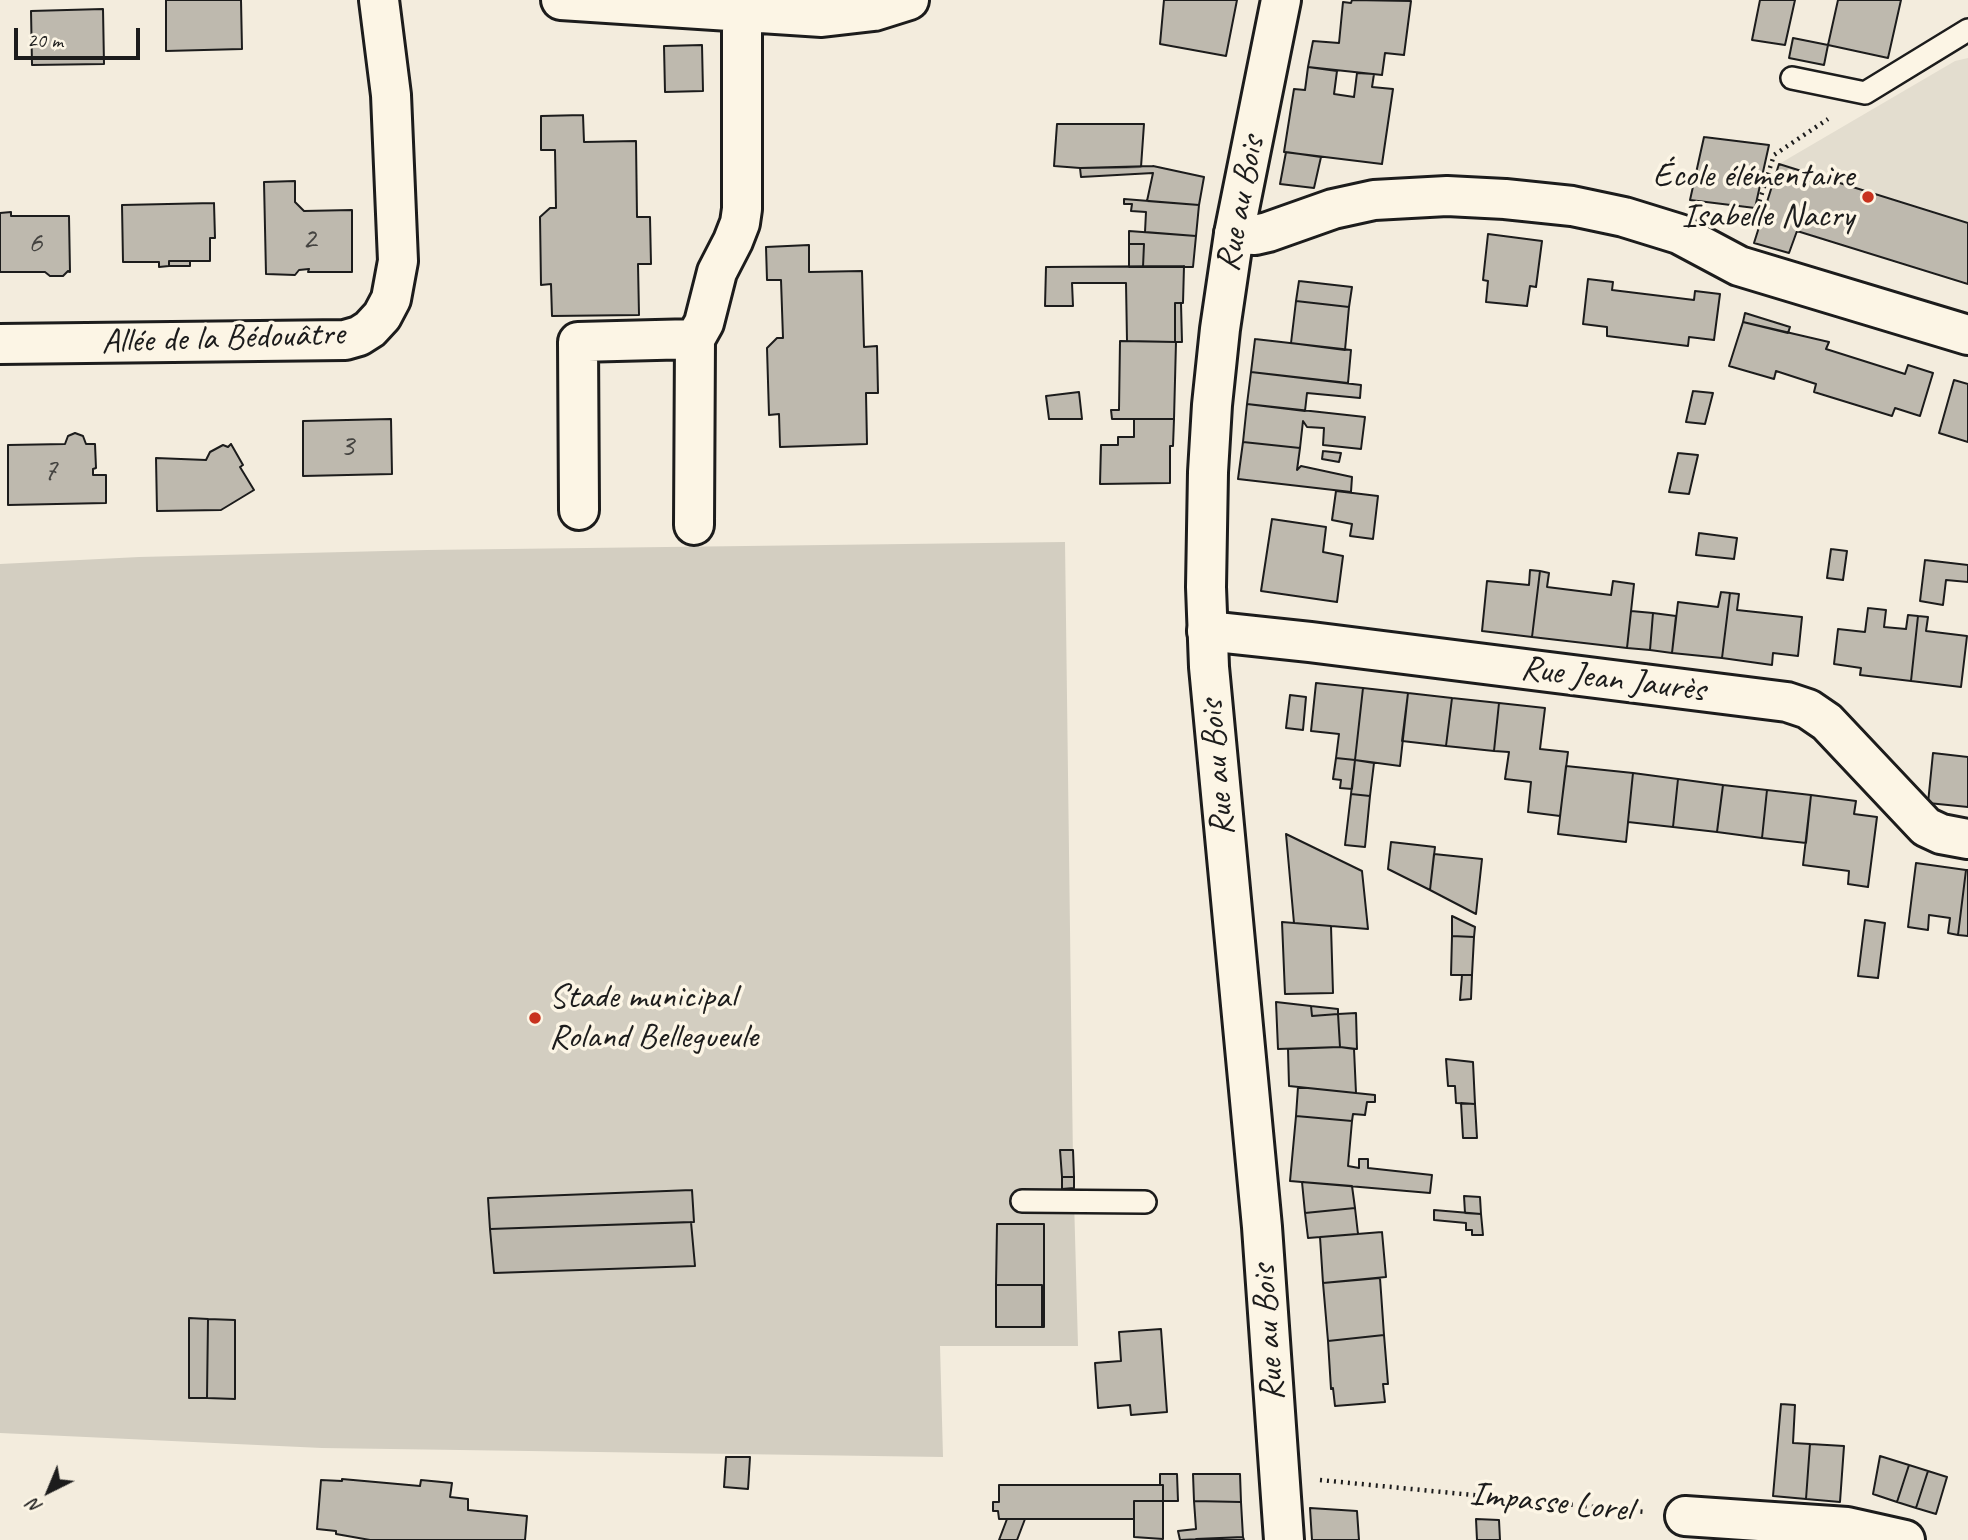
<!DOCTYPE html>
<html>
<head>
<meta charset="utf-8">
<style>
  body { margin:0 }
  #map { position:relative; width:1968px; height:1540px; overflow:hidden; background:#f3ecdd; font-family:Caveat,sans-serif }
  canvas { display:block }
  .north { position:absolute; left:14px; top:1456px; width:70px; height:70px; -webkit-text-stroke:5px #fcf5e5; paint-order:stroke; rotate:223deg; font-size:19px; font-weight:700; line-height:28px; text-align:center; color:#1c1c1c }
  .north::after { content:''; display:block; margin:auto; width:24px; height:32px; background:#1c1c1c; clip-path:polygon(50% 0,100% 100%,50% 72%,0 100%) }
  .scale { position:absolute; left:14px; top:28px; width:126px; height:32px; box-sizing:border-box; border:4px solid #1c1c1c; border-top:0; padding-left:9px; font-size:21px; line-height:24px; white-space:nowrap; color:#1c1c1c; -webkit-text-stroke:5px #fcf5e5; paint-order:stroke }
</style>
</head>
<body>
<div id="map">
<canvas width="1968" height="1540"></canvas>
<div class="north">N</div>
<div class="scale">20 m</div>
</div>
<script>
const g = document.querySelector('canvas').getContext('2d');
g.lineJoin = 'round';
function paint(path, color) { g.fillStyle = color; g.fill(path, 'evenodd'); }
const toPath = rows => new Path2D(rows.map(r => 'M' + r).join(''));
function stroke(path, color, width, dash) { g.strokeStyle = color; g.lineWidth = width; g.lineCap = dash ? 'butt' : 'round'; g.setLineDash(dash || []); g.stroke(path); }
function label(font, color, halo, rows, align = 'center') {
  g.font = font + ' Caveat,sans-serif'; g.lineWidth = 7; g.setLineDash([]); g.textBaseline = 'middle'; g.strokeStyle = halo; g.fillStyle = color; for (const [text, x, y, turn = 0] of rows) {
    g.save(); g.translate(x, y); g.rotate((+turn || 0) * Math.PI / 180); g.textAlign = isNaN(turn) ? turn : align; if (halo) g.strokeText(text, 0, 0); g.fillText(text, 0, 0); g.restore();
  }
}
paint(toPath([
  [1968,58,1968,284,1797,231,1789,253,1754,243,1779,164,1955,61]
]), '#e3ddcf');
paint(toPath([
  [1065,542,1073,1162,1078,1346,940,1346,943,1457,322,1448,0,1433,0,564,139,557,427,550]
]), '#d3cec1');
const building = toPath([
  [166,0,241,0,242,49,166,51,166,0],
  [1164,0,1237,0,1226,56,1160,44,1164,0],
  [1352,0,1411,1,1404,55,1385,53,1382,75,1308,67,1313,41,1339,43,1343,2,1351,3,1352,0],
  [1760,0,1795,0,1785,45,1752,40,1760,0],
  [1838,0,1901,0,1888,58,1828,45,1838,0],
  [103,9,104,64,32,65,31,11,103,9],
  [1793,38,1828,45,1824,65,1789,58,1793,38],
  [702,45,703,91,665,92,664,46,702,45],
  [1308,67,1337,71,1334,94,1354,97,1357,73,1374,74,1372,87,1393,89,1382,164,1284,152,1294,89,1305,90,1308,67],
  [583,115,584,142,636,141,637,217,650,217,651,264,638,264,639,315,552,316,551,284,541,285,540,217,550,208,556,208,555,150,541,150,541,116,583,115],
  [1057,124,1144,124,1141,167,1080,168,1054,166,1057,124],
  [1704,137,1769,145,1755,208,1690,200,1704,137],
  [1286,152,1321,157,1314,188,1280,184,1286,152],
  [1779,164,1968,223,1968,284,1797,231,1789,253,1754,243,1779,164],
  [1153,166,1204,177,1199,205,1147,201,1153,173,1081,177,1080,168,1153,166],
  [295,181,295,202,304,211,352,210,352,272,308,272,309,269,299,270,295,275,266,274,264,182,295,181],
  [1124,199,1199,205,1196,236,1145,232,1146,212,1131,211,1132,204,1124,204,1124,199],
  [214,203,215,238,210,238,210,261,169,261,169,266,159,267,159,262,123,262,122,205,214,203],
  [11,212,11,216,69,216,70,272,68,271,63,276,50,276,45,272,0,272,0,213,11,212],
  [1129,231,1196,236,1193,267,1143,267,1144,244,1129,244,1129,231],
  [1488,234,1542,241,1536,287,1530,286,1527,306,1486,302,1488,281,1483,280,1488,234],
  [1129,244,1144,244,1143,267,1129,267,1129,244],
  [809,245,809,272,862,271,864,347,877,346,878,393,866,393,867,444,780,447,779,414,769,415,767,348,777,338,783,338,781,280,767,280,766,247,809,245],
  [169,261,190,261,190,266,169,266,169,261],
  [1184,266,1183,303,1175,303,1175,342,1127,341,1126,283,1072,283,1073,306,1045,306,1046,267,1184,266],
  [1588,279,1613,282,1612,290,1694,300,1695,291,1720,294,1714,340,1689,337,1688,346,1607,336,1607,327,1583,324,1588,279],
  [1299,281,1352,287,1349,307,1296,301,1299,281],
  [1296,301,1349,307,1345,350,1291,343,1296,301],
  [1175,303,1181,303,1182,342,1175,342,1175,303],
  [1745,313,1790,327,1788,333,1743,322,1745,313],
  [1743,322,1829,342,1826,349,1905,374,1908,365,1933,373,1920,416,1895,408,1892,416,1814,392,1816,384,1776,371,1774,379,1729,366,1743,322],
  [1255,339,1351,350,1348,383,1251,372,1255,339],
  [1120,341,1176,342,1174,419,1112,419,1111,410,1119,410,1120,341],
  [1251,372,1361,385,1360,398,1307,393,1305,411,1247,404,1251,372],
  [1954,380,1968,384,1968,442,1939,433,1954,380],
  [1693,391,1713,393,1705,424,1686,422,1693,391],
  [1079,392,1082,419,1049,419,1046,396,1079,392],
  [1247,404,1365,417,1361,449,1323,445,1324,428,1307,427,1303,421,1300,448,1243,442,1247,404],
  [391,419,392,474,303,476,303,421,391,419],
  [1134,419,1174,419,1173,446,1170,446,1170,483,1100,484,1101,445,1118,445,1118,437,1134,437,1134,419],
  [75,433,83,436,86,444,95,444,96,468,93,469,93,475,106,475,106,503,8,505,8,445,65,444,68,436,75,433],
  [1243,442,1300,448,1297,470,1301,466,1352,477,1351,492,1238,479,1243,442],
  [231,444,243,465,240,467,254,490,221,510,157,511,156,458,206,460,210,452,223,445,228,447,231,444],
  [1323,451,1341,453,1339,462,1322,459,1323,451],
  [1678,453,1698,455,1689,494,1669,492,1678,453],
  [1336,491,1378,496,1373,539,1350,536,1352,524,1332,520,1336,491],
  [1272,519,1326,527,1323,552,1343,556,1337,602,1261,591,1272,519],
  [1699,533,1737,538,1734,559,1696,555,1699,533],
  [1831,549,1847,551,1843,580,1827,578,1831,549],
  [1925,560,1968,565,1968,582,1946,580,1943,605,1920,601,1925,560],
  [1530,570,1540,571,1532,637,1482,631,1487,581,1529,585,1530,570],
  [1540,571,1549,573,1547,587,1611,595,1613,581,1634,584,1627,648,1532,637,1540,571],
  [1721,592,1730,593,1722,658,1672,653,1678,602,1718,607,1721,592],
  [1730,593,1739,594,1737,610,1802,617,1798,656,1773,653,1772,665,1722,658,1730,593],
  [1868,608,1886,610,1884,627,1906,629,1908,615,1918,616,1911,681,1860,675,1861,668,1834,664,1838,629,1865,632,1868,608],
  [1631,611,1653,613,1650,650,1627,648,1631,611],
  [1653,613,1676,616,1672,653,1650,650,1653,613],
  [1918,616,1928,617,1926,631,1967,636,1961,687,1911,681,1918,616],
  [1316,683,1363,688,1355,760,1336,758,1339,734,1311,731,1316,683],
  [1363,688,1408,693,1400,766,1355,760,1363,688],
  [1408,693,1452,698,1446,746,1402,741,1408,693],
  [1290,695,1306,697,1303,730,1286,728,1290,695],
  [1452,698,1499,703,1494,751,1446,746,1452,698],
  [1499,703,1545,708,1540,749,1568,752,1560,816,1528,812,1531,782,1505,779,1509,752,1494,751,1499,703],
  [1933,753,1968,757,1968,807,1928,803,1933,753],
  [1336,758,1355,760,1352,789,1340,788,1341,780,1333,779,1336,758],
  [1355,760,1374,763,1370,796,1351,794,1355,760],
  [1566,766,1633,773,1626,842,1558,834,1566,766],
  [1633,773,1678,779,1673,827,1628,822,1633,773],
  [1678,779,1723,785,1717,832,1673,827,1678,779],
  [1723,785,1767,790,1762,838,1717,832,1723,785],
  [1767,790,1811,795,1806,843,1762,838,1767,790],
  [1351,794,1370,796,1365,847,1345,845,1351,794],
  [1811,795,1856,801,1854,814,1877,817,1868,887,1848,884,1849,871,1803,865,1811,795],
  [1286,834,1362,871,1368,929,1294,923,1286,834],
  [1391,842,1435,847,1430,890,1388,869,1391,842],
  [1434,854,1482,859,1476,914,1430,890,1434,854],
  [1916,863,1966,870,1958,935,1948,933,1950,918,1929,915,1928,930,1908,927,1916,863],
  [1966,870,1968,870,1968,936,1958,935,1966,870],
  [1452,916,1475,927,1474,937,1452,936,1452,916],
  [1865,920,1885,923,1878,978,1858,976,1865,920],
  [1282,922,1331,926,1333,993,1285,994,1282,922],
  [1452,936,1474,937,1472,975,1451,975,1452,936],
  [1462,975,1472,975,1471,999,1460,1000,1462,975],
  [1276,1002,1311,1006,1312,1016,1338,1014,1340,1047,1278,1049,1276,1002],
  [1311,1006,1338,1009,1338,1014,1312,1016,1311,1006],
  [1356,1013,1357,1049,1340,1047,1338,1014,1356,1013],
  [1340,1047,1354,1049,1356,1093,1289,1086,1288,1049,1340,1047],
  [1446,1059,1473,1062,1475,1104,1456,1103,1455,1086,1448,1086,1446,1059],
  [1298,1087,1375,1095,1375,1102,1367,1102,1365,1115,1353,1114,1352,1121,1296,1116,1298,1087],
  [1461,1103,1475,1104,1477,1138,1463,1138,1461,1103],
  [1296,1116,1352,1121,1348,1166,1359,1168,1359,1159,1368,1159,1368,1168,1432,1175,1430,1193,1290,1181,1296,1116],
  [1060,1150,1073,1150,1074,1177,1062,1177,1060,1150],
  [1062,1177,1074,1177,1074,1188,1062,1189,1062,1177],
  [1302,1182,1352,1186,1355,1208,1305,1213,1302,1182],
  [692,1190,694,1222,490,1229,488,1198,692,1190],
  [1464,1196,1480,1197,1481,1214,1465,1213,1464,1196],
  [1355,1208,1358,1234,1308,1238,1305,1213,1355,1208],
  [1434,1210,1481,1214,1483,1235,1472,1235,1472,1230,1466,1230,1466,1223,1434,1220,1434,1210],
  [691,1222,695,1266,494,1273,490,1229,691,1222],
  [997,1224,1044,1224,1044,1327,1042,1327,1042,1285,996,1285,997,1224],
  [1382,1232,1386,1277,1323,1283,1320,1237,1382,1232],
  [1380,1278,1384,1335,1328,1341,1323,1283,1380,1278],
  [996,1285,1042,1285,1042,1327,996,1327,996,1285],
  [189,1318,208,1319,207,1398,189,1398,189,1318],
  [208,1319,235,1320,235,1399,207,1398,208,1319],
  [1161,1329,1167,1412,1131,1415,1130,1405,1098,1408,1095,1363,1121,1361,1119,1332,1161,1329],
  [1384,1335,1388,1384,1383,1384,1385,1402,1335,1406,1333,1388,1331,1389,1328,1341,1384,1335],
  [1781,1404,1795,1405,1793,1443,1810,1444,1806,1499,1773,1496,1781,1404],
  [1810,1444,1844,1446,1840,1502,1806,1499,1810,1444],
  [1880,1456,1909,1465,1897,1502,1873,1494,1880,1456],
  [726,1457,750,1457,748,1489,724,1487,726,1457],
  [1909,1465,1928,1471,1916,1508,1897,1502,1909,1465],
  [1928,1471,1947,1477,1936,1514,1916,1508,1928,1471],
  [1160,1474,1177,1474,1178,1501,1163,1501,1163,1485,1160,1485,1160,1474],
  [1193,1474,1240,1474,1241,1502,1194,1501,1193,1474],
  [342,1479,420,1486,421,1480,452,1483,450,1497,468,1499,468,1510,527,1516,525,1540,370,1540,336,1534,336,1531,317,1529,321,1480,342,1481,342,1479],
  [999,1485,1163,1485,1163,1501,1134,1501,1134,1519,999,1519,998,1511,993,1511,993,1502,999,1502,999,1485],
  [1134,1501,1163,1501,1163,1539,1134,1537,1134,1501],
  [1194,1501,1241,1502,1243,1537,1180,1540,1178,1531,1196,1529,1194,1501],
  [1310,1508,1357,1511,1359,1540,1312,1540,1310,1508],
  [1007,1519,1025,1519,1017,1540,999,1540,1007,1519],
  [1476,1519,1499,1520,1500,1540,1477,1540,1476,1519],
  [1243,1537,1244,1540,1196,1540,1196,1539,1243,1537]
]);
paint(building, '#beb9ae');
stroke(building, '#1c1c1c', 2);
const service = toPath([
  [1792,78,1865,93,1968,30],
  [1022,1201,1145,1202]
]);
const minor = toPath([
  [561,0,822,17,874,11,909,0],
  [1234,234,1255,235,1268,232,1333,209,1374,200,1447,196,1505,199,1572,206,1624,217,1679,234,1739,266,1968,335],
  [0,344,345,340,359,336,370,329,382,316,391,299,398,261,391,95,379,0],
  [579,510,578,342,695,339],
  [694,525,695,339,704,323,717,272,733,241,740,223,742,209,742,13],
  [1207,631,1310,642,1787,702,1808,709,1827,722,1926,827,1941,834,1968,839],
  [1685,1516,1847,1527,1905,1540]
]);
const secondary = toPath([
  [1281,0,1234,234,1220,329,1212,405,1208,472,1206,587,1209,667,1262,1227,1284,1540]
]);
stroke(service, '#1c1c1c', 26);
stroke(minor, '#1c1c1c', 44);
stroke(secondary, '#1c1c1c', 44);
stroke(toPath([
  [1751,228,1774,155,1828,119],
  [1320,1480,1646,1512]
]), '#1c1c1c', 4.5, [2, 5]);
stroke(service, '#fcf5e5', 21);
stroke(minor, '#fcf5e5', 38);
stroke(secondary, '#fcf5e5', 38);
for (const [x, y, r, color] of [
  [1868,197,7,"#c8321e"],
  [535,1018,7,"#c8321e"]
]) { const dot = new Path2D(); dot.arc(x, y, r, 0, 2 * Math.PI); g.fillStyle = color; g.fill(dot); stroke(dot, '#fcf5e5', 2.5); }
label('32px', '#444340', null, [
  ["2",309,240],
  ["6",35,244],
  ["3",347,447],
  ["7",50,472]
]);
label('35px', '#1c1c1c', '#fcf5e5', [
  ["École élémentaire",1854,177],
  ["Isabelle Nacry",1854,217],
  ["Stade municipal",549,998,"left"],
  ["Roland Bellegueule",549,1038,"left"]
], 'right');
label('35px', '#1c1c1c', '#fcf5e5', [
  ["Rue au Bois",1241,204,-79],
  ["Allée de la Bédouâtre",223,339,-2],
  ["Rue Jean Jaurès",1613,680,7],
  ["Rue au Bois",1218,768,-95],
  ["Rue au Bois",1269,1333,-94],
  ["Impasse Lorel",1551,1503,6]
]);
</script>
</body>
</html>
